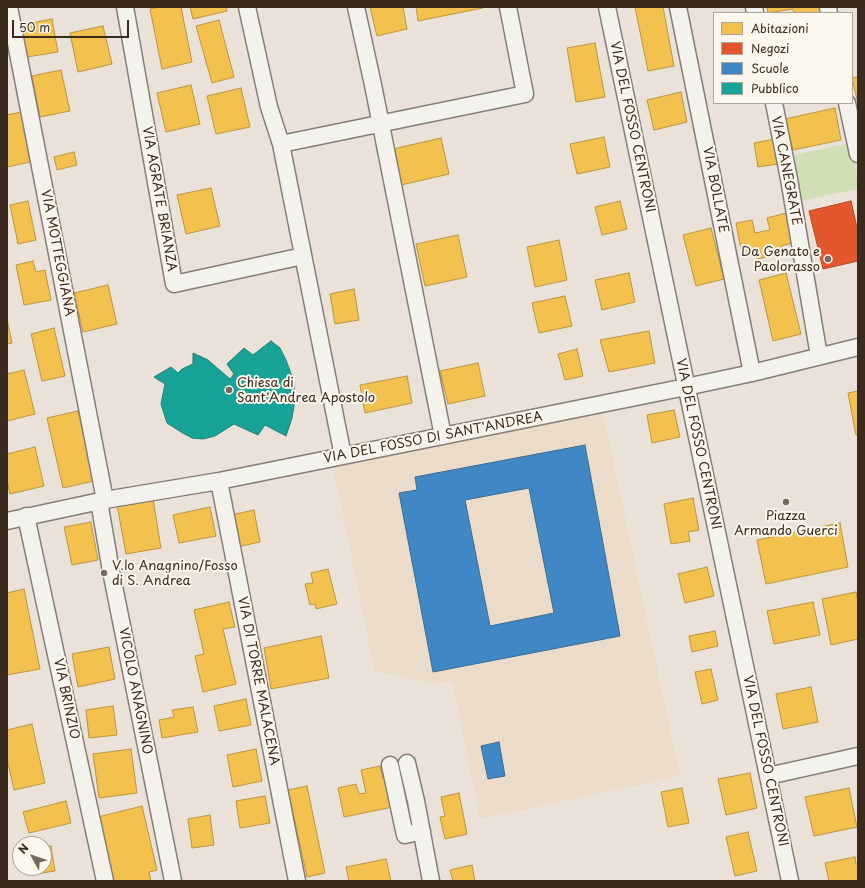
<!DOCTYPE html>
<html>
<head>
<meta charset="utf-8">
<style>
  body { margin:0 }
  #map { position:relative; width:865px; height:888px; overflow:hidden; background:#eae2d8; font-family:"Playpen Sans",sans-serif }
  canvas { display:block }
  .frame { position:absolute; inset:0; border:8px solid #3b2a1e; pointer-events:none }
  .legend { position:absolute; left:713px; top:12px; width:140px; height:92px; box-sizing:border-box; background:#fbf7ec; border:1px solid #aea59a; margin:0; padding:5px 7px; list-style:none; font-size:12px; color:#3b2a1e }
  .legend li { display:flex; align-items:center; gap:8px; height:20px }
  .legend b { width:20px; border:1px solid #aea59a }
  .north { position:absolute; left:12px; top:836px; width:40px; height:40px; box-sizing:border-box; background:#fbf7ec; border:1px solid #aea59a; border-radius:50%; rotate:310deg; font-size:11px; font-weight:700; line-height:16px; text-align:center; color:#3b2a1e }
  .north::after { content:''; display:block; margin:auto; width:14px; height:18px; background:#786a5f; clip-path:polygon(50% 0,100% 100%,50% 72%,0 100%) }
  .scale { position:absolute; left:12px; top:20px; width:117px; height:18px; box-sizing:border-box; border:2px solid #3b2a1e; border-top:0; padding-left:5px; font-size:12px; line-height:14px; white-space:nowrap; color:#3b2a1e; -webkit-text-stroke:3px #fbf7ec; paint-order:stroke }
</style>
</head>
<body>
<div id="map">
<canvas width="865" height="888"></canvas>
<div class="frame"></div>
<ul class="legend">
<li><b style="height:11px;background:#f2c14e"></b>Abitazioni</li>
<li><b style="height:11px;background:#e4572e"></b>Negozi</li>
<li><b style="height:11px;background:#3f88c5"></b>Scuole</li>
<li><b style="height:11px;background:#17a398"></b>Pubblico</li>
</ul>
<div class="north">N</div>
<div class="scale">50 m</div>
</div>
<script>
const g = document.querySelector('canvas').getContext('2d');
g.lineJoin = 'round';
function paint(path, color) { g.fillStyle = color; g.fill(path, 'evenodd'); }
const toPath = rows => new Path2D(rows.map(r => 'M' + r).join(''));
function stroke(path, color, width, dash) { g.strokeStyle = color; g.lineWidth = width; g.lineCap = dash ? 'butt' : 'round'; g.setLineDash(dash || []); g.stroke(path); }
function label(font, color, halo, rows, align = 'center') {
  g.font = font + ' "Playpen Sans",sans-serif'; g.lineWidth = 4; g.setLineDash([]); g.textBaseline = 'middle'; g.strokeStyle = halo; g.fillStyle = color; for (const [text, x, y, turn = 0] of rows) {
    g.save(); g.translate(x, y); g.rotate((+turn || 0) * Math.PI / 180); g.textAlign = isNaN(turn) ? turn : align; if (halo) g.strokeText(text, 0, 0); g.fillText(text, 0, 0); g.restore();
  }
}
paint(toPath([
  [603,412,680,776,480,819,452,681,433,684,374,670,333,466]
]), '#ebdbc9');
paint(toPath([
  [850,143,858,182,858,189,799,201,790,156]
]), '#d0dfb4');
const homes = toPath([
  [159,7,181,7,192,62,162,69,150,9,159,7],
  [190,7,226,7,227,11,193,19,190,7],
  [370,7,403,7,407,29,377,36,370,7],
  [416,7,483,7,483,8,418,21,416,7],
  [635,7,663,7,674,66,648,71,635,7],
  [767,7,820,7,821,13,794,13,793,9,768,13,767,7],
  [52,19,58,52,27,57,21,25,52,19],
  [219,20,234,77,212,83,196,26,219,20],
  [103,26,112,64,78,72,70,33,103,26],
  [595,43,605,97,576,102,567,48,595,43],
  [61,70,70,111,40,117,32,76,61,70],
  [858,77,858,104,852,78,858,77],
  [191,85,200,124,166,132,157,93,191,85],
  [241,88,250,127,216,134,207,96,241,88],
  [681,92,687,122,654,130,647,100,681,92],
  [835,108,841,140,793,150,785,119,835,108],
  [21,112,30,162,7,167,7,115,21,112],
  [604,137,610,167,577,174,570,144,604,137],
  [441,138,449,174,401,185,393,149,441,138],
  [774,139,778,164,758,167,754,143,774,139],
  [74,152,77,165,57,170,54,157,74,152],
  [211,188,220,226,186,234,177,195,211,188],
  [28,201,36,240,18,244,10,205,28,201],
  [620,201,627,229,602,235,595,207,620,201],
  [786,213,793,243,781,246,783,253,757,259,755,252,742,255,736,223,752,220,755,233,770,230,767,218,786,213],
  [711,228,724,279,696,286,683,235,711,228],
  [458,235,467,277,425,286,416,244,458,235],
  [559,240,567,280,535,287,527,247,559,240],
  [33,261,36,272,45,270,51,300,24,305,16,265,33,261],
  [629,273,635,302,602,310,595,280,629,273],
  [786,273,801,334,773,341,759,280,786,273],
  [108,285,117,324,83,332,74,293,108,285],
  [354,289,359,320,335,324,330,294,354,289],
  [565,296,572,326,539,333,532,303,565,296],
  [7,319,12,343,7,344,7,319],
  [54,328,65,376,42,381,31,334,54,328],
  [649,331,655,363,609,372,600,340,649,331],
  [577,349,583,376,565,380,558,354,577,349],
  [478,363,485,396,448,404,440,371,478,363],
  [24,370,35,414,7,421,7,374,24,370],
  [407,376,412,403,365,413,360,385,407,376],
  [858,391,858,434,856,435,848,393,858,391],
  [674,410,680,437,652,443,647,415,674,410],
  [78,411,94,481,63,488,47,418,78,411],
  [35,447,44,486,10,494,7,481,7,454,35,447],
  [693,498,699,530,688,532,690,541,671,544,664,504,693,498],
  [153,499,161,548,126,554,117,505,153,499],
  [210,507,216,536,179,543,173,515,210,507],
  [254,510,260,542,237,547,231,515,254,510],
  [91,522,98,560,72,565,64,527,91,522],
  [840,523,848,567,766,584,757,540,840,523],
  [707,567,714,596,685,603,678,574,707,567],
  [328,569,337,604,316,609,315,604,310,605,305,584,313,583,311,573,328,569],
  [24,589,40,669,7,675,7,593,24,589],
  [856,592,858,602,858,639,831,645,822,599,856,592],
  [229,602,235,627,223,629,236,684,203,692,195,656,204,654,194,610,229,602],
  [813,602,820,635,774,644,767,611,813,602],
  [715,631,718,646,692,652,689,636,715,631],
  [321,636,329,678,271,689,264,648,321,636],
  [109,647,115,679,78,687,72,654,109,647],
  [711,669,718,700,702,704,695,672,711,669],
  [811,687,818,722,783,729,776,694,811,687],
  [246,699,251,725,219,731,214,706,246,699],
  [113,706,117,735,89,738,86,710,113,706],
  [193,707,198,732,162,738,159,720,174,717,172,710,193,707],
  [32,724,45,783,14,790,7,759,7,730,32,724],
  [131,749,137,793,99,798,93,754,131,749],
  [256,749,262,781,233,787,227,755,256,749],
  [380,766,383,778,387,777,393,807,344,817,338,788,356,784,359,794,366,793,361,770,380,766],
  [750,773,757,808,726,815,718,779,750,773],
  [307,786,325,873,307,877,288,790,307,786],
  [682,788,689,823,668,827,661,792,682,788],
  [849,788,857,827,814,836,805,797,849,788],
  [459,793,467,834,445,839,440,817,445,816,441,797,459,793],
  [265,796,270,823,240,828,236,801,265,796],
  [66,801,71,823,29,833,23,812,66,801],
  [142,806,157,870,149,872,151,881,113,881,98,817,142,806],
  [210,815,214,845,192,848,188,819,210,815],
  [748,832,757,871,735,876,726,837,748,832],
  [51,846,55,871,29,875,28,868,44,868,44,848,51,846],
  [855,857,856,864,858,864,858,881,829,881,825,863,855,857],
  [386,859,391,881,349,881,346,867,386,859],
  [472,865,475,881,453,881,450,870,472,865]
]);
paint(homes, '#f2c14e');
stroke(homes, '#bb9440', 1);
const shops = toPath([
  [851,201,858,232,858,261,823,269,809,211,851,201]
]);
paint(shops, '#e4572e');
stroke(shops, '#b14a29', 1);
const schools = toPath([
  [585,445,620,636,433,672,399,493,417,490,415,477,585,445],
  [529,488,554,613,490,626,465,500,529,488],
  [499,742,505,776,488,779,481,746,499,742]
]);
paint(schools, '#3f88c5');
stroke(schools, '#3e6c93', 1);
const public = toPath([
  [271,341,280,348,286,360,294,382,295,400,292,418,286,436,265,425,258,435,234,424,215,436,203,439,192,438,181,432,167,423,161,404,165,384,154,377,171,367,178,373,182,369,193,364,193,353,208,360,230,379,234,374,227,364,244,348,253,355,271,341]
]);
paint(public, '#17a398');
stroke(public, '#227f73', 1);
const minor = toPath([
  [9,7,105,500],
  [125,7,174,284,303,256],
  [247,7,269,107,281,144,525,94,508,7],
  [356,7,373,85,443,436],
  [607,7,790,881],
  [678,7,752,373],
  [754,7,755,13],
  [828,7,829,13],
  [774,103,789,179,819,356],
  [847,103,858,154],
  [281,144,343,456],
  [219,481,297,881],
  [99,501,111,571,173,881],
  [26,516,105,881],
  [7,521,105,500,219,481,686,387,752,373,858,347],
  [407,763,416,801,431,881],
  [390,765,405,835,422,831],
  [768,776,858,756]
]);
stroke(minor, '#857e77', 19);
stroke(minor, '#f4f2ed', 16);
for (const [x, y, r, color] of [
  [828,259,4,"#786a5f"],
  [229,390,4,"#786a5f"],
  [786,502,4,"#786a5f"],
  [104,573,4,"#786a5f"]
]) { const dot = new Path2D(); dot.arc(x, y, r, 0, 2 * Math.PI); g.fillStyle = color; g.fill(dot); stroke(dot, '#fbf7ec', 1.5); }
label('13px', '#3b2a1e', '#fbf7ec', [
  ["VIA DEL FOSSO CENTRONI",632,127,78],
  ["VIA CANEGRATE",786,171,79],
  ["VIA BOLLATE",715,190,79],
  ["VIA AGRATE BRIANZA",159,199,80],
  ["VIA MOTTEGGIANA",57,253,79],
  ["VIA DEL FOSSO DI SANT'ANDREA",433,438,-11],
  ["VIA DEL FOSSO CENTRONI",698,444,78],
  ["VIA DI TORRE MALACENA",258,681,79],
  ["VICOLO ANAGNINO",135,691,79],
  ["VIA BRINZIO",66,699,78],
  ["VIA DEL FOSSO CENTRONI",765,761,78]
]);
label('13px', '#3b2a1e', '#fbf7ec', [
  ["Da Genato e",820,252,"right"],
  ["Paolorasso",820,267,"right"],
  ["Chiesa di",237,383],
  ["Sant'Andrea Apostolo",237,398],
  ["Piazza",786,516,"center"],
  ["Armando Guerci",786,531,"center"],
  ["V.lo Anagnino/Fosso",112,566],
  ["di S. Andrea",112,581]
], 'left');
</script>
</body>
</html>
